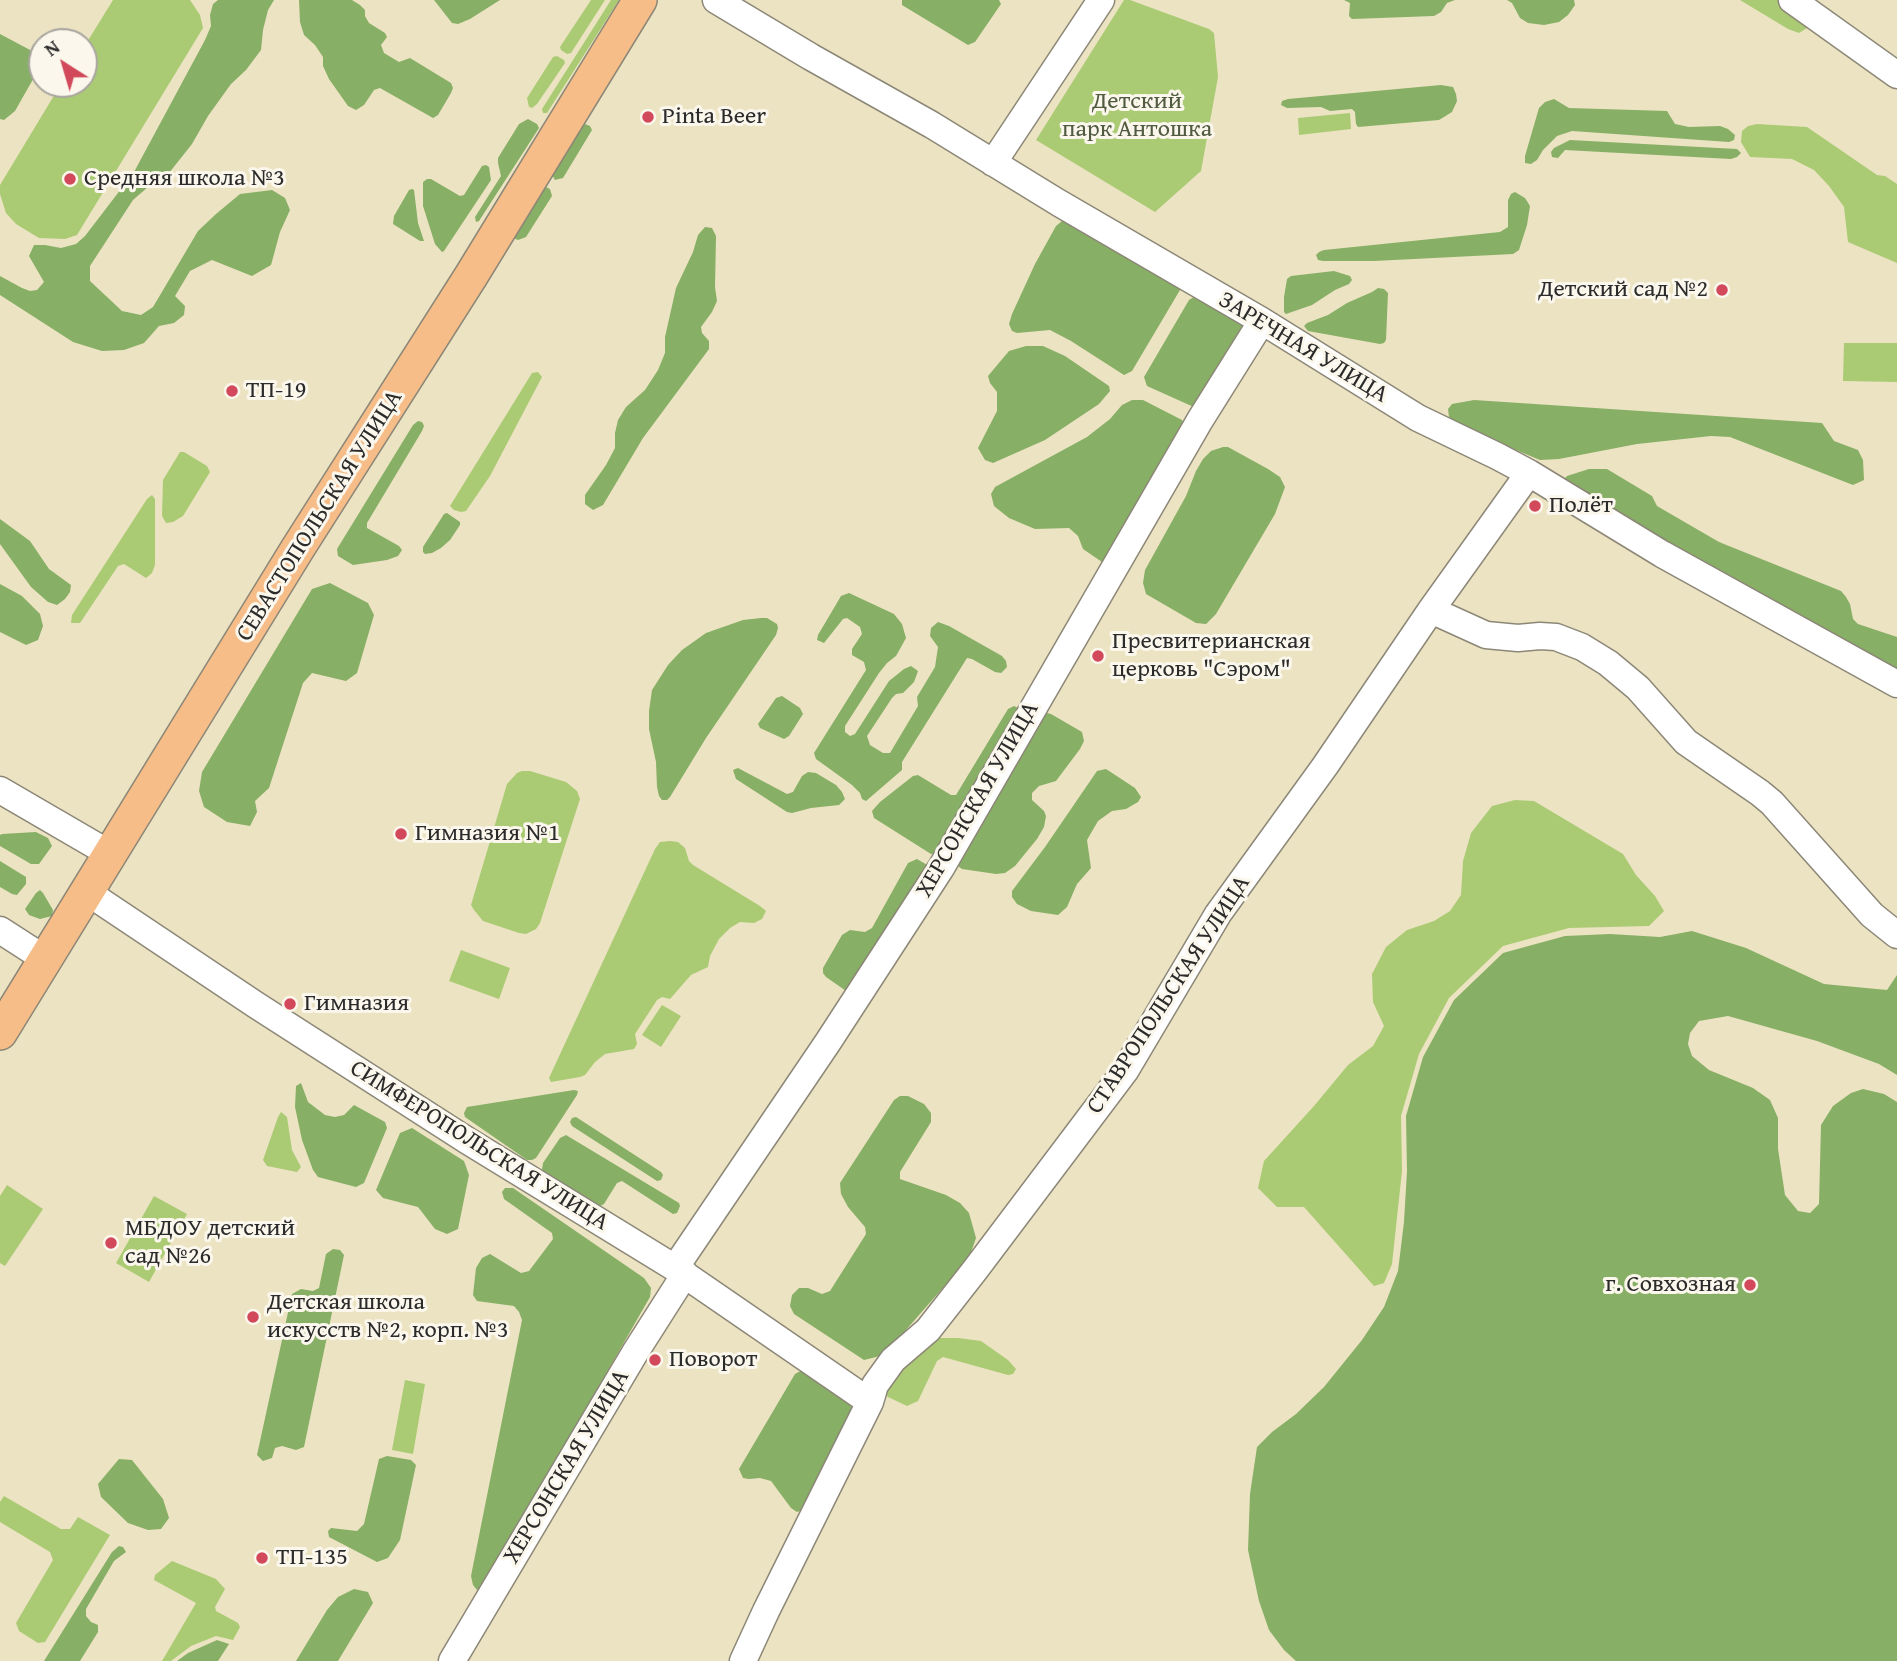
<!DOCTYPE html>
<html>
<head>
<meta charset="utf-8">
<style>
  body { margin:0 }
  #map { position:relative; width:1897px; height:1661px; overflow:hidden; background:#ece3c3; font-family:"Gentium Book Plus",serif }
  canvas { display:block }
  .north { position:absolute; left:28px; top:28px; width:70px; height:70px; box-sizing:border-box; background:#fbf7ec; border:2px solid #a8a59f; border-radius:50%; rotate:323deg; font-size:19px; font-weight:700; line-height:28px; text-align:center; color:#2b2b2b }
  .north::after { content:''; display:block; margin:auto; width:24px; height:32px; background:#d1495b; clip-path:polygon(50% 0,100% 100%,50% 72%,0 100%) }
</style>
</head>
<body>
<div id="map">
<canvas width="1897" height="1661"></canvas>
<div class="north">N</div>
</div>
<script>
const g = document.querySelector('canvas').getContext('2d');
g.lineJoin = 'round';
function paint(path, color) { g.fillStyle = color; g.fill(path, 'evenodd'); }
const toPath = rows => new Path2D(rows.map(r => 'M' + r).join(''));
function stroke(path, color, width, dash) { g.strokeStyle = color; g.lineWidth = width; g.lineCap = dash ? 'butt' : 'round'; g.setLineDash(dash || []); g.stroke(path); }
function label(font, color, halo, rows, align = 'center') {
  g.font = font + ' "Gentium Book Plus",serif'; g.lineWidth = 6; g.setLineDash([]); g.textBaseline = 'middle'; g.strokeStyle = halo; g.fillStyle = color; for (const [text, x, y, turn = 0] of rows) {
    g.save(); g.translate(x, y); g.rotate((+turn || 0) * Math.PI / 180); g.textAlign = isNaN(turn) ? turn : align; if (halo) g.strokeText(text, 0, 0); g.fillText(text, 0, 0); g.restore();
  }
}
paint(toPath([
  [113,0,190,0,200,15,203,28,77,235,65,239,39,238,16,224,6,213,0,194,0,185,61,84,84,84,84,47],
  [591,0,605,0,571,53,567,54,561,50,560,47],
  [611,0,619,0,547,113,543,113,542,109],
  [1124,0,1130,0,1209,29,1214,33,1218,77,1201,171,1155,212,1036,140],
  [1740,0,1781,0,1808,22,1807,28,1799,33,1788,29],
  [557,56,564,60,565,63,537,104,532,108,529,107,527,98,553,57],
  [1350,113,1351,129,1299,135,1298,118],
  [1757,124,1807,127,1877,175,1885,176,1897,184,1897,263,1848,242,1844,207,1829,186,1814,170,1792,159,1750,157,1741,142,1742,131,1748,126],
  [1844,343,1897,343,1897,382,1843,381],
  [538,372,542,377,490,476,466,511,461,512,454,510,450,506,532,373],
  [180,452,184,452,207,466,210,472,183,516,173,522,166,523,162,516,163,480],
  [152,495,155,499,155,565,152,573,146,578,124,564,118,566,80,623,71,623,72,615,147,499],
  [522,771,530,771,566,782,577,791,580,799,540,923,536,929,526,934,519,933,483,921,474,910,471,905,507,784,517,773],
  [1515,800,1534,801,1623,854,1636,875,1655,896,1664,911,1649,926,1569,928,1503,946,1449,998,1419,1054,1401,1116,1402,1171,1392,1264,1384,1283,1374,1286,1304,1207,1277,1207,1258,1188,1264,1161,1314,1106,1348,1065,1373,1046,1384,1026,1373,1002,1372,974,1386,947,1407,930,1434,921,1450,911,1461,895,1463,861,1471,833,1492,806],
  [670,841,678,842,685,848,689,861,693,865,760,906,766,911,762,919,754,923,740,922,730,928,719,939,710,956,708,967,691,975,670,999,662,997,657,1000,635,1034,637,1044,634,1049,605,1054,595,1062,585,1075,580,1077,551,1082,549,1078,655,849,660,842],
  [461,950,510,968,499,999,449,981],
  [662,1005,681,1016,661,1047,642,1035],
  [281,1112,287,1117,292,1150,301,1167,297,1172,267,1166,263,1160,278,1117],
  [7,1185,43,1209,5,1266,0,1263,0,1196],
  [154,1196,187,1214,149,1282,116,1263],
  [936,1338,958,1338,981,1341,1008,1360,1016,1369,1013,1374,1008,1375,943,1357,937,1361,918,1401,907,1406,888,1397,883,1391,906,1361],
  [405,1380,425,1384,413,1454,392,1450],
  [4,1496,61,1529,70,1529,78,1517,110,1535,45,1642,38,1643,19,1631,16,1623,53,1560,50,1552,0,1522,0,1502],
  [172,1561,216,1579,225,1589,215,1607,216,1611,238,1623,240,1627,233,1640,216,1636,191,1646,171,1661,162,1661,196,1603,154,1580,155,1575]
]), '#aacb73');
paint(toPath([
  [218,0,274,0,268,10,263,30,261,50,246,70,231,84,208,116,192,144,169,173,156,180,133,200,90,266,90,281,122,311,141,315,153,307,198,231,216,214,240,194,272,190,285,198,290,210,280,232,271,265,252,276,212,260,190,271,175,296,185,306,184,315,174,323,159,326,144,343,124,350,102,351,73,342,0,295,0,276,22,288,30,291,37,290,44,282,29,256,34,245,45,245,61,248,76,244,85,236,134,172,205,40,211,26,210,15,213,4],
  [299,0,352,0,360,5,365,10,365,16,369,23,385,33,387,37,381,45,384,53,399,62,410,58,451,83,453,88,451,93,438,115,433,118,380,88,374,90,364,105,356,110,348,106,329,79,323,66,323,57,315,45,304,35,300,22],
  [434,0,500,0,470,19,458,24,452,23],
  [902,0,999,0,1001,4,975,42,968,45,902,5],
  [1344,0,1455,0,1447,3,1441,12,1434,16,1352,19,1349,16,1350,3],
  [1507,0,1574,0,1575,5,1568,15,1559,22,1544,25,1528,23,1520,18,1512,3],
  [0,34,32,51,38,59,36,74,15,111,4,120,0,119],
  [1441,85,1453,87,1456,94,1457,101,1452,112,1439,120,1358,127,1356,124,1355,112,1352,109,1330,111,1321,107,1287,108,1281,105,1282,101,1288,99],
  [1554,99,1569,108,1667,111,1675,124,1689,127,1720,126,1728,129,1735,135,1734,140,1729,142,1572,131,1557,136,1543,150,1537,160,1531,164,1525,163,1525,156,1539,108,1545,102],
  [528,119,537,124,539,128,479,221,476,222,475,217,501,176,498,163,498,158,519,124],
  [585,124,590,126,592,130,563,178,555,180,552,175,580,127],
  [1570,140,1737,149,1741,153,1737,157,1731,159,1565,150,1558,158,1552,157,1551,152,1554,148],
  [486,165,489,167,491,180,444,251,442,252,435,244,423,206,423,182,427,179,431,179,460,196,464,195,482,166],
  [544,186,550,189,552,196,526,237,518,240,511,237],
  [412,189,414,190,418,223,424,241,420,241,393,224,394,216,409,190],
  [1515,192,1525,198,1530,206,1527,225,1519,250,1513,254,1374,261,1323,261,1318,260,1316,255,1319,252,1324,250,1500,232,1508,227,1508,200,1511,194],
  [1072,220,1175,281,1180,290,1132,371,1124,375,1071,341,1050,330,1017,333,1012,331,1009,324,1012,314,1035,264,1056,226,1062,221],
  [705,227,712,228,716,236,715,287,717,301,712,312,701,327,702,333,709,341,709,349,643,438,603,505,593,510,585,504,585,495,606,465,615,448,615,433,618,420,626,407,645,390,658,370,665,353,665,337,676,288,693,252,698,235],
  [1334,271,1350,276,1352,280,1349,284,1335,290,1312,305,1286,314,1284,312,1284,297,1287,279,1291,276],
  [1378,288,1384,289,1388,293,1386,340,1384,343,1380,344,1308,331,1304,326,1307,323,1328,315,1347,303,1372,292],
  [1197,295,1243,324,1243,333,1196,408,1147,386,1144,377,1189,300],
  [1026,346,1043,346,1065,356,1109,386,1110,391,1099,404,1045,440,993,463,985,460,978,448,997,411,997,392,990,383,988,376,1009,351],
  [1132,400,1143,400,1182,420,1185,428,1109,558,1102,562,1083,549,1078,536,1069,528,1035,529,1009,518,994,506,991,494,995,487,1087,437,1110,419,1122,405],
  [1474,400,1822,423,1834,441,1858,450,1863,460,1864,480,1853,485,1730,437,1711,436,1637,444,1559,459,1540,460,1463,428,1449,417,1448,409,1452,404],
  [418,421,422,422,424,426,422,431,367,523,367,528,399,546,402,550,398,556,387,560,353,565,338,556,337,549,413,425],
  [1223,447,1228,447,1268,469,1280,477,1285,487,1275,514,1216,614,1206,624,1196,623,1146,594,1143,583,1145,570,1186,496,1196,471,1203,459,1211,451],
  [1589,469,1607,469,1652,496,1657,506,1719,542,1841,591,1846,597,1850,604,1853,619,1858,624,1897,637,1897,671,1688,560,1564,479,1567,476],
  [447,513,460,522,460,525,450,540,441,548,432,553,425,554,423,552,423,547,444,514],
  [0,519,30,541,49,569,71,585,70,592,65,599,57,605,48,602,31,587,0,544],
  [330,583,368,603,374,615,357,673,346,681,312,673,303,683,269,788,255,801,257,812,250,826,227,822,204,807,199,791,202,772,312,589],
  [0,584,22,596,40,614,43,626,38,640,26,645,0,632],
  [849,593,894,614,902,624,906,638,896,656,887,663,879,673,845,726,845,732,850,736,855,734,889,681,904,669,911,666,918,671,914,682,903,693,896,694,892,698,867,736,870,745,883,753,890,753,918,706,917,697,935,667,938,647,930,636,931,628,938,622,949,626,1002,656,1006,661,1007,667,1001,673,995,672,972,659,967,658,902,762,902,770,866,801,862,799,860,793,852,785,816,759,814,753,866,670,864,662,852,655,852,649,862,634,860,627,847,618,843,619,824,643,817,640,818,635,841,596],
  [761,618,767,618,777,624,778,628,776,635,706,738,670,797,667,800,662,800,659,796,657,787,656,762,649,729,649,711,652,690,668,665,682,650,706,633,743,620],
  [782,696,800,708,803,714,789,736,784,739,760,728,758,724,776,698],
  [1014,706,1020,709,938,853,931,854,874,818,872,811,880,802,913,776,918,775,951,795,956,795,1008,709],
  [1043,712,1051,714,1082,732,1084,741,1080,749,1056,781,1039,786,1032,793,1032,800,1044,811,1046,816,1044,827,1037,839,1015,866,1005,873,996,874,962,869,955,864],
  [738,768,787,794,793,792,802,776,808,772,816,773,836,785,842,792,845,799,839,805,811,808,792,813,787,812,736,779,733,770],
  [1106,769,1135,788,1141,797,1138,802,1126,809,1112,811,1098,821,1087,840,1091,868,1077,884,1067,907,1058,915,1031,911,1017,904,1012,897,1012,891,1045,847,1097,771],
  [36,832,48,838,52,846,39,864,31,864,0,846,0,835,2,834],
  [917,859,929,866,849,993,826,977,823,973,823,968,842,935,850,930,865,932,872,928,908,863],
  [0,861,26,877,26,884,17,895,12,894,0,887],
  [40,890,43,893,53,910,52,916,40,919,29,915,25,909,36,893],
  [1692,931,1746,948,1824,984,1887,990,1897,975,1897,1075,1879,1064,1817,1041,1728,1016,1699,1021,1690,1033,1688,1044,1692,1056,1709,1070,1753,1088,1770,1100,1778,1118,1778,1149,1785,1195,1798,1211,1810,1213,1819,1204,1821,1125,1833,1106,1851,1093,1863,1089,1884,1094,1897,1102,1897,1661,1296,1661,1284,1650,1269,1630,1259,1601,1248,1550,1250,1494,1257,1447,1272,1432,1296,1414,1324,1387,1362,1340,1384,1307,1398,1271,1404,1222,1407,1171,1406,1116,1423,1057,1454,1000,1503,953,1565,936,1610,934,1660,937],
  [301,1083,308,1102,325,1115,335,1117,344,1115,354,1105,385,1122,387,1128,364,1183,356,1187,318,1177,313,1170,302,1140,295,1107,296,1086],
  [574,1090,578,1091,577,1095,536,1158,532,1160,527,1160,465,1117,464,1113,467,1107],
  [900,1096,908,1096,924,1104,931,1113,931,1122,900,1172,900,1179,946,1195,960,1203,969,1213,976,1238,969,1258,884,1355,864,1360,794,1314,790,1306,792,1295,799,1288,808,1288,822,1294,830,1291,866,1234,865,1227,848,1207,841,1194,840,1183,894,1100],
  [576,1117,661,1172,663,1175,661,1180,657,1181,572,1126,570,1122,572,1118],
  [412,1128,464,1161,469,1175,458,1229,447,1234,435,1229,418,1207,383,1198,376,1190,400,1133],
  [566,1135,679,1203,680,1206,677,1213,673,1214,622,1181,617,1183,604,1204,598,1207,543,1173,542,1169,543,1163,560,1138],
  [505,1188,513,1188,644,1278,651,1288,650,1297,486,1583,477,1590,473,1585,471,1576,522,1320,519,1312,514,1306,477,1301,473,1295,476,1268,482,1258,490,1254,521,1273,529,1271,553,1239,552,1233,504,1199,502,1192],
  [333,1249,340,1250,344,1255,304,1447,296,1450,282,1446,275,1448,272,1458,263,1461,257,1455,292,1294,301,1289,313,1291,319,1288,326,1254],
  [804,1369,848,1402,856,1414,806,1509,797,1512,791,1508,771,1481,760,1478,749,1479,743,1478,739,1469,795,1374],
  [387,1456,411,1460,416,1465,400,1540,388,1558,377,1562,329,1537,328,1531,331,1528,357,1531,364,1524,379,1459],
  [119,1459,132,1460,163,1499,169,1518,161,1529,148,1530,128,1523,101,1497,98,1484],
  [119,1546,123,1547,126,1552,114,1561,86,1609,86,1616,91,1622,98,1625,98,1632,80,1661,44,1661,112,1552],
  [354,1589,368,1592,373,1603,338,1661,296,1661,327,1610,338,1597],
  [217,1640,229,1644,218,1661,177,1661,188,1653]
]), '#87af65');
const minor = toPath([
  [716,0,811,57,932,125,1059,203,1262,321,1418,418,1497,456,1529,473,1662,554,1897,684],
  [1792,0,1897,75],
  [993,163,1101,0],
  [1431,610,1486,635,1518,638,1540,636,1556,637,1582,647,1608,663,1638,688,1686,742,1760,793,1772,803,1872,915,1897,935],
  [0,790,110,854],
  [87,892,256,1005,468,1141,675,1268,870,1402],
  [0,930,45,959],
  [675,1268,828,1042,941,868,1200,420,1262,321],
  [452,1661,636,1351,685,1274],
  [743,1661,766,1611,870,1402,875,1385,893,1360,928,1330,975,1270,1125,1071,1218,914,1325,766,1431,610,1529,473]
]);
const major = toPath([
  [0,1033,298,548,471,276,640,0]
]);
stroke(minor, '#8c8777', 29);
stroke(major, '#8c8777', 36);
stroke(minor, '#fff', 26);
stroke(major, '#f7bd88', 33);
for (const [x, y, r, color] of [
  [648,117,7,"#d1495b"],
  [70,179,7,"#d1495b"],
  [1722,290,7,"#d1495b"],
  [232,391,7,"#d1495b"],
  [1535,506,7,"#d1495b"],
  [1098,656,7,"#d1495b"],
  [401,834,7,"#d1495b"],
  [290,1004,7,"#d1495b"],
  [111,1243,7,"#d1495b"],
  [1750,1285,7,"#d1495b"],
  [253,1317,7,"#d1495b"],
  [655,1360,7,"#d1495b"],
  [262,1558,7,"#d1495b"]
]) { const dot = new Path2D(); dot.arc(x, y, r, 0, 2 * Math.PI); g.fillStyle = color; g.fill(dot); stroke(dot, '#fbf7ec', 2.5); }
label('24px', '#515b41', '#fbf7ec', [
  ["Детский",1137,102],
  ["парк Антошка",1137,130]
]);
label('24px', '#2b2b2b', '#fbf7ec', [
  ["Pinta Beer",662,117],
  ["Средняя школа №3",84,179],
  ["Детский сад №2",1708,290,"right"],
  ["ТП-19",246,391],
  ["Полёт",1549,506],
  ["Пресвитерианская",1112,642],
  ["церковь \"Сэром\"",1112,670],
  ["Гимназия №1",415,834],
  ["Гимназия",304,1004],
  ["МБДОУ детский",125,1229],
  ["сад №26",125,1257],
  ["г. Совхозная",1736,1285,"right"],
  ["Детская школа",267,1303],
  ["искусств №2, корп. №3",267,1331],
  ["Поворот",669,1360],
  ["ТП-135",276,1558]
], 'left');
label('24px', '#2b2b2b', '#fbf7ec', [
  ["ЗАРЕЧНАЯ УЛИЦА",1303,348,31],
  ["СЕВАСТОПОЛЬСКАЯ УЛИЦА",320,516,-58],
  ["ХЕРСОНСКАЯ УЛИЦА",978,800,-60],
  ["СТАВРОПОЛЬСКАЯ УЛИЦА",1169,995,-57],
  ["СИМФЕРОПОЛЬСКАЯ УЛИЦА",479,1146,32],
  ["ХЕРСОНСКАЯ УЛИЦА",567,1467,-59]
]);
</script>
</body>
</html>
